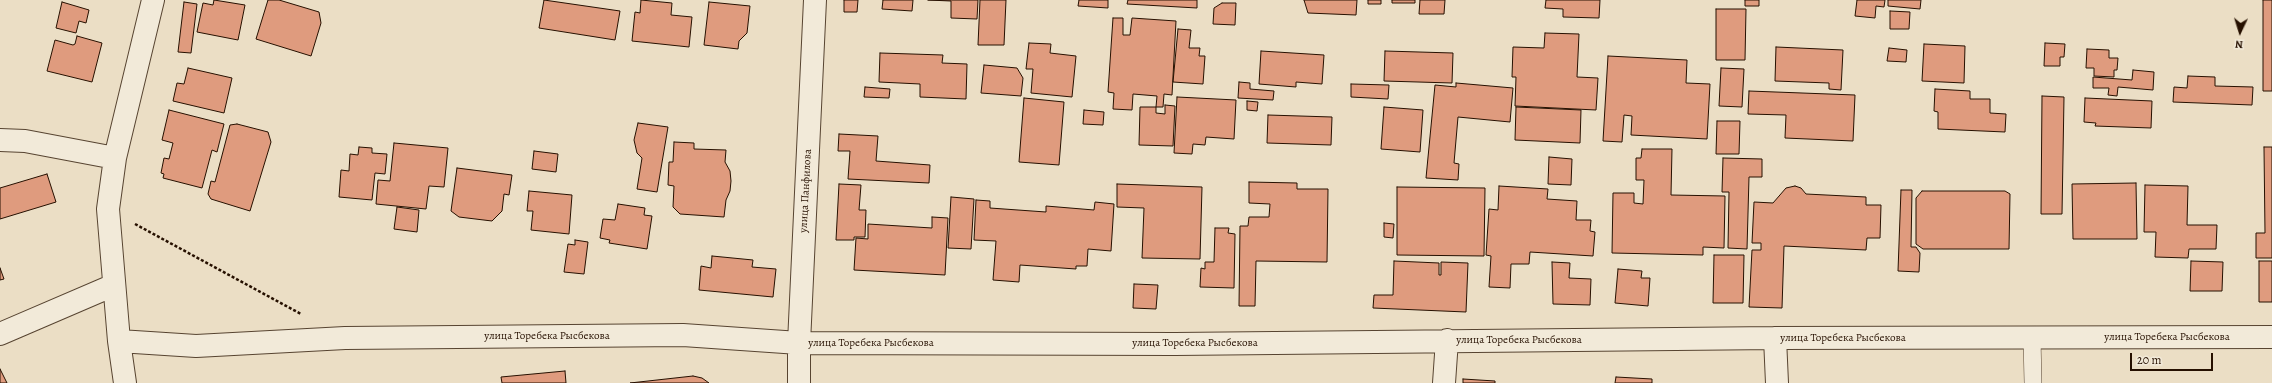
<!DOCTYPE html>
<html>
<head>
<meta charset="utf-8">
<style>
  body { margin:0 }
  #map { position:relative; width:2272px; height:383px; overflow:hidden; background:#ebdec5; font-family:Alegreya,serif }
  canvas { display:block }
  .north { position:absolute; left:2220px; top:12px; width:40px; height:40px; -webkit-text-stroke:3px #f2ead9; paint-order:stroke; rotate:184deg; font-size:11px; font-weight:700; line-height:16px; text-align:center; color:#261000 }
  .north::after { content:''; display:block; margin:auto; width:14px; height:18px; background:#261000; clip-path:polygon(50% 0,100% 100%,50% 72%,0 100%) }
  .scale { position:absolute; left:2130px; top:353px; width:83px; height:18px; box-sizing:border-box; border:2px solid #261000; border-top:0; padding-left:5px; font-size:12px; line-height:14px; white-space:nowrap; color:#261000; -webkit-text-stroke:3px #f2ead9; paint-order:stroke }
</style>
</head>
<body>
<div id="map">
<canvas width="2272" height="383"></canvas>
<div class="north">N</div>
<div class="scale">20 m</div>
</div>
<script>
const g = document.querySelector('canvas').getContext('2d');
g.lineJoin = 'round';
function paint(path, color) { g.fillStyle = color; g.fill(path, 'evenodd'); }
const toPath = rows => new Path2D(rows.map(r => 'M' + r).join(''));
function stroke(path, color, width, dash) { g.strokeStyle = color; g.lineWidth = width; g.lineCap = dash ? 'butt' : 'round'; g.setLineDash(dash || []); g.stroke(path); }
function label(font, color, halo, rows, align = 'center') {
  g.font = font + ' Alegreya,serif'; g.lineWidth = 3.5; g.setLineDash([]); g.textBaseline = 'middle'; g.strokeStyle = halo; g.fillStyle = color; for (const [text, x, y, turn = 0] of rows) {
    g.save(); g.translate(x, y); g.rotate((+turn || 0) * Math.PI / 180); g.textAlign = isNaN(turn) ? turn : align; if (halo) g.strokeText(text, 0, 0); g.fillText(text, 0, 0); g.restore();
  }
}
const building = toPath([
  [214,0,245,5,238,40,197,32,203,3,213,5,214,0],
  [268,0,279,0,319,12,321,23,311,56,256,39,268,0],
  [544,0,620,11,615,40,539,28,544,0],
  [641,0,672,3,671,15,692,17,689,47,632,41,635,12,640,13,641,0],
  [844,0,858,0,857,12,844,12,844,0],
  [883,0,913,0,912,11,882,9,883,0],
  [928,0,978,0,977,19,951,18,951,1,928,0],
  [980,0,1006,0,1004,45,978,45,980,0],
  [1079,0,1108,0,1108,8,1078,6,1079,0],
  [1128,0,1197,0,1197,8,1127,4,1128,0],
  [1304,0,1357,0,1356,15,1308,13,1304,0],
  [1368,0,1381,0,1381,4,1368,4,1368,0],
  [1392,0,1415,0,1415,3,1392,3,1392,0],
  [1420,0,1445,0,1444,14,1419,14,1420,0],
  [1546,0,1600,0,1599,18,1563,17,1563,9,1545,8,1546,0],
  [1745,0,1759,0,1759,6,1745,6,1745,0],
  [1857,0,1885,0,1884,7,1876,6,1875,18,1855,16,1857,0],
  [1888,0,1921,0,1920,9,1888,6,1888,0],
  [2263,0,2272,0,2272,91,2263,91,2263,0],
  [62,2,89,10,86,23,79,21,76,33,56,28,62,2],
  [184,2,197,4,191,53,178,52,184,2],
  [709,2,750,6,747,33,739,41,738,49,704,45,709,2],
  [1222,3,1236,3,1235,25,1213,24,1214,8,1222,3],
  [1716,9,1746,9,1745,60,1716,60,1716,9],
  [1890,11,1910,12,1909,29,1890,29,1890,11],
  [1113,18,1123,18,1123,35,1130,35,1132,18,1176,21,1172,95,1164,94,1163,107,1156,107,1157,96,1133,94,1132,110,1113,109,1114,93,1108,92,1113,18],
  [1178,29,1191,30,1189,48,1200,48,1199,56,1205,56,1203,84,1173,82,1178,29],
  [1545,33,1579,34,1577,77,1598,78,1596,110,1515,106,1516,77,1512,77,1513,47,1544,48,1545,33],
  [77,36,102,43,92,82,47,71,55,40,73,45,75,44,77,36],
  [1029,43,1051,44,1050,53,1076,56,1072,97,1031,93,1033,69,1026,69,1029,43],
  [2045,43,2065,44,2064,57,2060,57,2060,66,2044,66,2045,43],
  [1924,44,1965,46,1964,83,1922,81,1924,44],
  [1776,47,1843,50,1841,90,1829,89,1829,83,1775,81,1776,47],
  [1889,48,1907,50,1906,62,1887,61,1889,48],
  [2087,49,2109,50,2109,58,2118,58,2117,70,2114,70,2114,77,2094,76,2094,68,2086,68,2087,49],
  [1261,51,1324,55,1322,84,1296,82,1296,87,1259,84,1261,51],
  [1385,51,1453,53,1452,83,1384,81,1385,51],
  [880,53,943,55,942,63,967,64,966,99,920,97,920,84,879,82,880,53],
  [1608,56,1687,60,1686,83,1710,84,1707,139,1631,135,1632,116,1624,115,1622,142,1603,141,1608,56],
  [984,65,1017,68,1023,78,1021,96,981,93,984,65],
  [188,68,232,78,224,113,173,101,177,83,184,84,188,68],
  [1721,68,1744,69,1742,107,1719,106,1721,68],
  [2133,70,2154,72,2153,90,2118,87,2117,96,2108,95,2109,88,2093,88,2093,77,2132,80,2133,70],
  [2188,76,2215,77,2215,86,2253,87,2252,105,2173,102,2174,87,2187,88,2188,76],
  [1239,82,1250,83,1250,89,1274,91,1273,100,1238,98,1239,82],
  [1456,83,1513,88,1510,122,1458,117,1454,163,1459,164,1458,180,1426,178,1435,85,1456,87,1456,83],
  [1351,84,1389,85,1388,99,1351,97,1351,84],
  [865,87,890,89,889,98,864,97,865,87],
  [1935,89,1970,91,1970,99,1990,99,1990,113,2006,114,2005,132,1938,129,1938,112,1934,111,1935,89],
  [1749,91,1855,95,1853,141,1785,138,1786,115,1748,114,1749,91],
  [2042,96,2064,97,2062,214,2041,214,2042,96],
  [1177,97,1236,100,1234,139,1206,137,1205,145,1193,144,1192,154,1174,153,1177,97],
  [1024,98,1064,102,1059,165,1019,162,1024,98],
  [2085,98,2152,101,2151,128,2095,126,2096,123,2084,122,2085,98],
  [1247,101,1258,102,1257,111,1247,110,1247,101],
  [1165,105,1175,106,1173,146,1139,145,1140,107,1156,107,1156,113,1165,114,1165,105],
  [1384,107,1423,110,1420,152,1381,149,1384,107],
  [1516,107,1581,110,1580,143,1515,140,1516,107],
  [169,110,224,124,217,152,212,150,202,188,163,178,164,174,161,173,164,158,169,159,173,143,162,140,169,110],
  [1084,110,1104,112,1103,125,1083,124,1084,110],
  [1268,115,1332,117,1331,145,1267,143,1268,115],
  [1717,121,1740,121,1739,154,1716,154,1717,121],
  [638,123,668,127,657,192,637,189,642,158,637,153,634,140,638,123],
  [237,124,268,132,271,142,250,211,211,199,208,194,211,181,215,182,230,125,237,124],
  [839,134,878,136,876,161,930,165,929,183,848,179,850,151,838,151,839,134],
  [674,142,694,143,694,149,726,150,725,162,730,171,731,181,730,191,726,200,724,217,680,214,673,207,674,186,668,185,669,162,673,162,674,142],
  [394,143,448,148,444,187,429,186,426,209,376,204,378,180,390,181,394,143],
  [359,147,372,148,372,153,387,154,385,174,375,173,372,200,339,197,341,170,349,171,350,154,358,155,359,147],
  [2264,147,2272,147,2272,258,2256,258,2256,233,2265,233,2264,147],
  [1642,149,1672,149,1671,195,1725,196,1724,248,1703,247,1703,255,1612,253,1613,193,1634,193,1634,203,1643,204,1644,180,1636,180,1636,158,1641,158,1642,149],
  [534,151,558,154,556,172,532,169,534,151],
  [1549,157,1572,159,1571,185,1548,184,1549,157],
  [1723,158,1762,159,1762,177,1749,177,1747,249,1728,248,1729,192,1722,192,1723,158],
  [457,168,512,175,509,195,504,194,502,211,492,221,459,217,451,211,457,168],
  [47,174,56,202,0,219,0,188,47,174],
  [1249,182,1297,183,1297,189,1328,189,1327,262,1256,261,1255,306,1239,306,1240,226,1248,226,1249,217,1269,217,1270,204,1249,203,1249,182],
  [2136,183,2137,239,2073,239,2072,184,2136,183],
  [839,184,861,185,859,210,866,210,865,237,854,237,854,240,836,240,839,184],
  [1117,184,1202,187,1200,259,1142,258,1144,208,1117,207,1117,184],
  [2145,185,2188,186,2187,225,2217,225,2216,249,2189,249,2188,258,2155,257,2156,232,2144,232,2145,185],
  [1499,186,1548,189,1547,199,1577,201,1576,220,1591,220,1590,231,1595,232,1593,256,1530,252,1529,264,1511,264,1510,288,1489,287,1491,256,1486,255,1489,209,1498,210,1499,186],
  [1795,186,1801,188,1806,194,1866,197,1866,205,1881,205,1880,238,1867,238,1866,250,1784,246,1782,308,1749,307,1752,250,1761,250,1761,243,1752,243,1754,202,1773,203,1786,188,1795,186],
  [1397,187,1485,188,1484,256,1397,255,1397,187],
  [1901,190,1912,190,1911,247,1916,247,1920,253,1919,272,1898,271,1901,190],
  [529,191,572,195,569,234,531,230,533,211,527,211,529,191],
  [1922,191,2005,191,2010,194,2009,249,1923,249,1916,244,1916,198,1922,191],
  [951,197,974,199,971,249,948,248,951,197],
  [976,200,990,201,990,208,1046,212,1046,206,1094,210,1095,202,1114,204,1111,251,1088,249,1087,266,1076,266,1076,269,1020,265,1019,282,993,280,996,241,974,240,976,200],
  [618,204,645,208,644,215,652,216,647,249,609,243,610,240,600,238,603,219,615,220,618,204],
  [397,207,419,210,417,232,394,229,397,207],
  [932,217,948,218,945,275,854,270,856,238,868,239,868,224,932,228,932,217],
  [1384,223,1394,224,1393,238,1384,237,1384,223],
  [1215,228,1229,228,1228,233,1235,234,1234,288,1200,287,1201,268,1205,269,1205,262,1214,262,1215,228],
  [575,240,588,242,584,274,564,272,568,244,575,245,575,240],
  [1714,255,1744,255,1743,303,1713,303,1714,255],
  [712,256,753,260,752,267,776,269,773,297,699,290,701,266,711,268,712,256],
  [1394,261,1439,263,1439,275,1441,275,1441,262,1468,263,1466,312,1373,308,1374,295,1393,295,1394,261],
  [2191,261,2223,262,2222,291,2190,291,2191,261],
  [2259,261,2272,261,2272,302,2259,302,2259,261],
  [1552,262,1570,263,1569,278,1591,279,1590,305,1553,304,1552,262],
  [0,268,4,279,0,280,0,268],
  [1618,269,1642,271,1641,278,1650,278,1648,306,1615,303,1618,269],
  [1134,284,1158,285,1156,309,1133,308,1134,284],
  [0,369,7,383,0,383,0,369],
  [565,371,566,383,502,383,501,377,565,371],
  [693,376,702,378,709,383,630,383,693,376],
  [1616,377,1652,379,1652,383,1615,383,1616,377],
  [1463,379,1495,381,1495,383,1463,383,1463,379]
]);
paint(building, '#df9b7e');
stroke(building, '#261000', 1);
const service = toPath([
  [2032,337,2033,383]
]);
const minor = toPath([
  [0,140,25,141,115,158],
  [0,334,114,285],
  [1775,338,1777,383],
  [119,341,196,346,345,338,683,335,799,343,1175,344,1775,338,2272,337],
  [125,383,119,341,108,209,115,158,153,0],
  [799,383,799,343,815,0],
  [1444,383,1447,340]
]);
stroke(service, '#574431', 18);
stroke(minor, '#574431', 24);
stroke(toPath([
  [135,224,301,314]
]), '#261000', 2.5, [3, 2]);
stroke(service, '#f2ead9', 17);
stroke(minor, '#f2ead9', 22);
label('11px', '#261000', '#f2ead9', [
  ["улица Панфилова",806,191,-87],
  ["улица Торебека Рысбекова",547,336],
  ["улица Торебека Рысбекова",2167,337],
  ["улица Торебека Рысбекова",1843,338],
  ["улица Торебека Рысбекова",1519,340],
  ["улица Торебека Рысбекова",871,343],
  ["улица Торебека Рысбекова",1195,343]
]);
</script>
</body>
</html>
